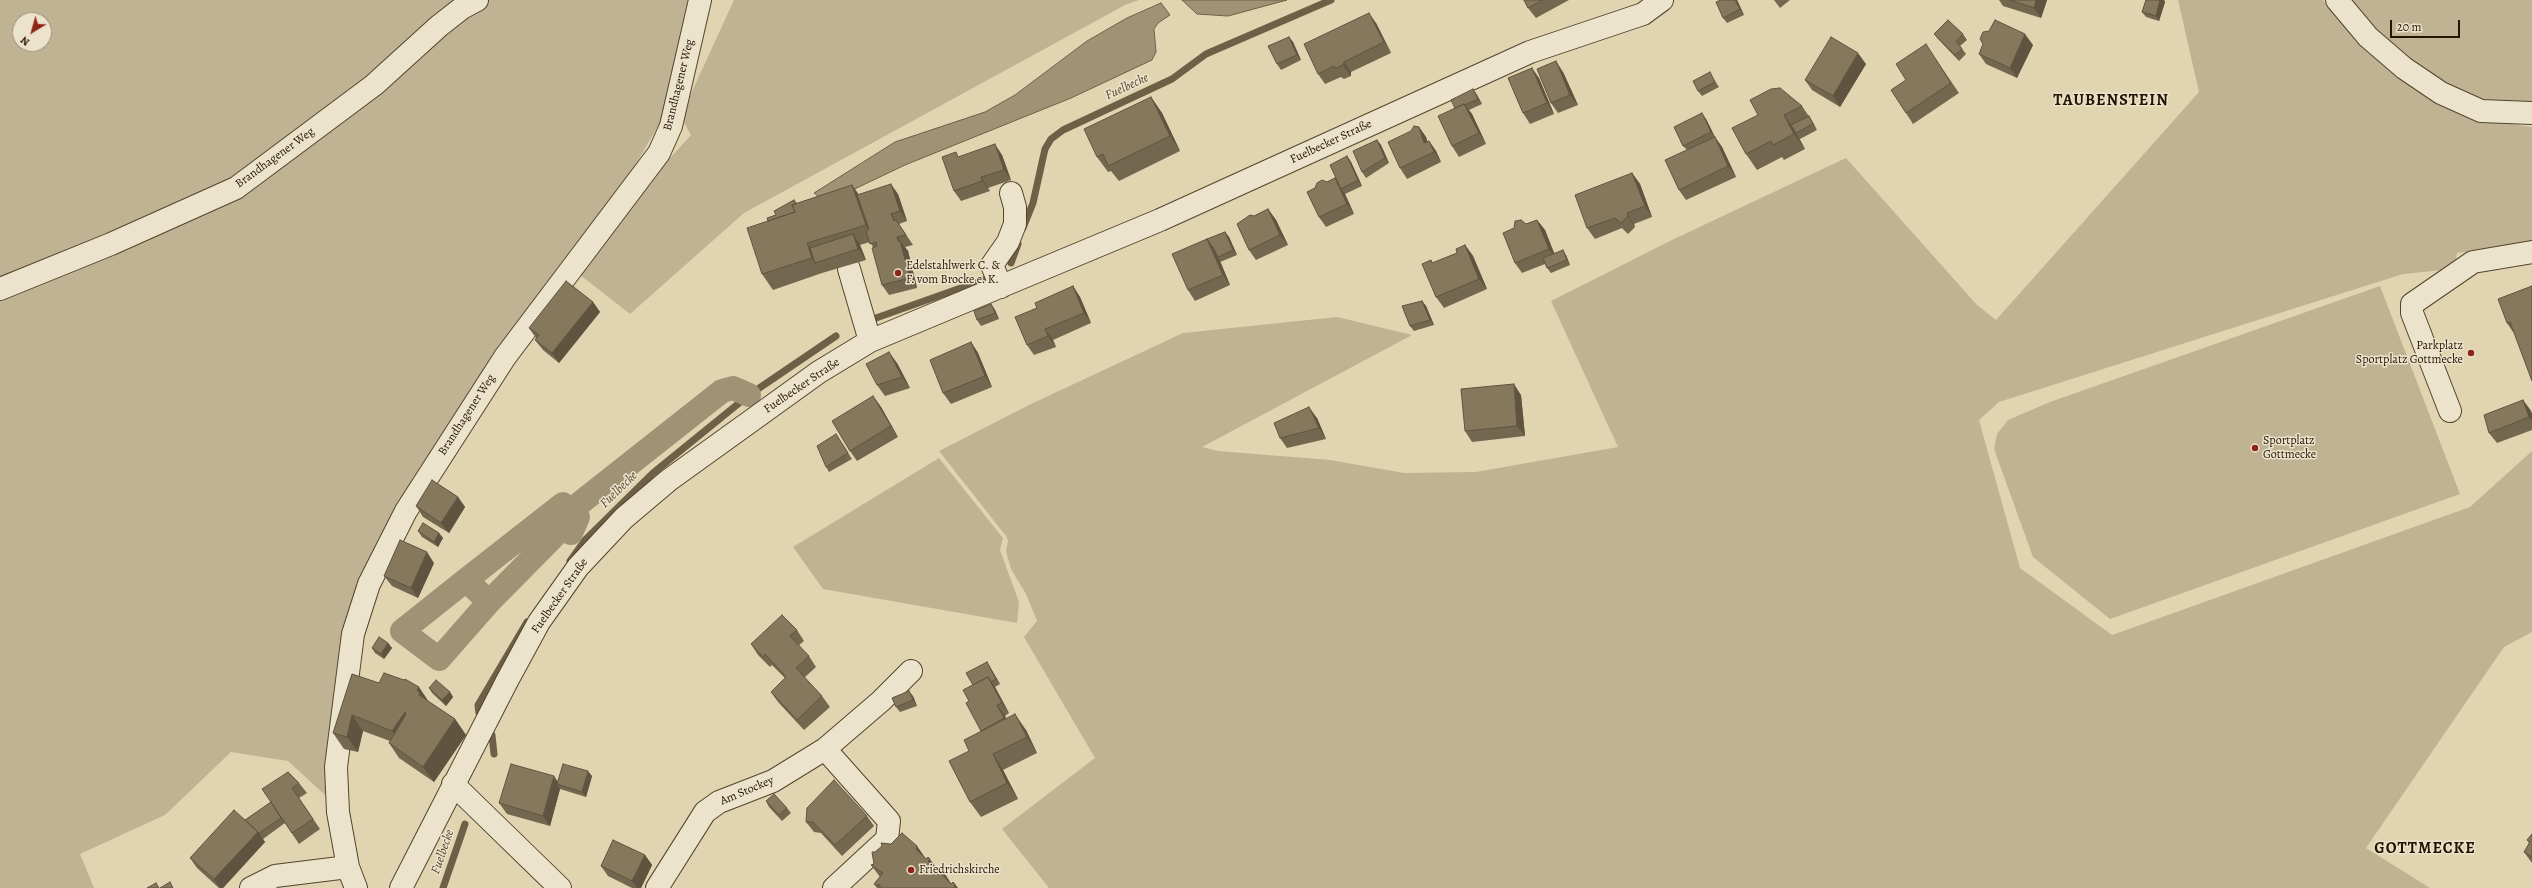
<!DOCTYPE html>
<html>
<head>
<meta charset="utf-8">
<style>
  body { margin:0 }
  #map { position:relative; width:2532px; height:888px; overflow:hidden; background:#e0d4b1; font-family:Alegreya,serif }
  canvas { display:block }
  .north { position:absolute; left:12px; top:12px; width:40px; height:40px; box-sizing:border-box; background:#ebe3cc; border:1px solid #9b907a; border-radius:50%; rotate:217deg; font-size:11px; font-weight:700; line-height:16px; text-align:center; color:#241400 }
  .north::after { content:''; display:block; margin:auto; width:14px; height:18px; background:#8f2418; clip-path:polygon(50% 0,100% 100%,50% 72%,0 100%) }
  .scale { position:absolute; left:2390px; top:20px; width:70px; height:18px; box-sizing:border-box; border:2px solid #241400; border-top:0; padding-left:5px; font-size:12px; line-height:14px; white-space:nowrap; color:#241400; -webkit-text-stroke:3px #ebe3cc; paint-order:stroke }
</style>
</head>
<body>
<div id="map">
<canvas width="2532" height="888"></canvas>
<div class="north">N</div>
<div class="scale">20 m</div>
</div>
<script>
const g = document.querySelector('canvas').getContext('2d');
g.lineJoin = 'round';
function paint(path, color) { g.fillStyle = color; g.fill(path, 'evenodd'); }
const toPath = rows => new Path2D(rows.map(r => 'M' + r).join(''));
function stroke(path, color, width, dash) { g.strokeStyle = color; g.lineWidth = width; g.lineCap = dash ? 'butt' : 'round'; g.setLineDash(dash || []); g.stroke(path); }
function label(font, color, halo, rows, align = 'center') {
  g.font = font + ' Alegreya,serif'; g.lineWidth = 3; g.setLineDash([]); g.textBaseline = 'middle'; g.strokeStyle = halo; g.fillStyle = color; for (const [text, x, y, turn = 0] of rows) {
    g.save(); g.translate(x, y); g.rotate((+turn || 0) * Math.PI / 180); g.textAlign = isNaN(turn) ? turn : align; if (halo) g.strokeText(text, 0, 0); g.fillText(text, 0, 0); g.restore();
  }
}
paint(toPath([
  [0,0,691,0,665,114,633,169,565,260,404,498,335,694,325,795,288,761,231,752,165,815,80,854,94,888,0,888],
  [20,20,44,20,44,44,20,44],
  [734,0,1139,0,1125,5,744,213,630,314,579,274,642,189,691,135,683,121,683,111],
  [2178,0,2323,0,2352,34,2485,120,2532,127,2532,244,2457,253,2454,269,2403,274,1999,402,1979,420,2020,568,2112,635,2470,507,2532,451,2532,632,2504,647,2366,848,2430,888,1049,888,1002,829,1095,758,1024,637,1037,621,1026,594,1011,569,1006,551,1008,541,1006,536,939,451,1031,404,1183,333,1337,317,1412,335,1202,447,1218,451,1330,460,1404,473,1476,472,1618,447,1551,301,1674,239,1846,158,1977,305,1996,320,2199,92],
  [2350,0,2532,0,2532,104,2492,107,2437,80,2377,34],
  [2380,286,2460,494,2110,619,2033,557,1994,449,1997,434,2008,420,2050,402],
  [939,458,1003,538,1000,550,1019,602,1017,623,823,589,793,547]
]), '#c0b393');
const water = toPath([
  [1182,0,1287,0,1228,16,1197,14,1182,0],
  [1161,3,1170,15,1158,23,1154,29,1156,52,1152,60,1071,98,905,165,842,195,822,199,814,193,895,142,985,112,1015,95,1087,41,1127,18,1161,3]
]);
paint(water, '#a09375');
stroke(water, '#6e6046', 1);
stroke(toPath([
  [1023,228,1033,203,1045,149,1051,139,1063,130,1172,79,1206,54,1331,0],
  [1011,263,1018,244],
  [876,318,989,278],
  [570,561,585,540,653,473,749,395,836,336],
  [479,713,478,705,527,622],
  [492,735,494,754],
  [443,888,465,824]
]), '#6e6046', 7);
stroke(toPath([
  [570,511,563,504,466,580,489,602,564,526,571,533,578,517,570,511,722,391,733,388,749,395],
  [466,580,489,602,439,659,402,631,466,580]
]), '#a09375', 24);
const minor = toPath([
  [2337,0,2368,37,2404,68,2441,93,2481,111,2532,113],
  [849,269,870,341],
  [1001,287,992,265,1008,242,1015,224,1015,207,1011,193],
  [0,289,111,244,236,188,374,85,439,26,462,8,477,0],
  [2450,411,2412,313,2412,304,2473,262,2532,252],
  [825,749,889,821,887,839,834,888],
  [453,784,560,888],
  [251,888,275,876,348,867],
  [356,888,348,867,338,812,336,767,353,634,369,584,406,511,505,357,659,153,671,126,700,0],
  [401,888,507,681,539,622,578,567,624,518,669,480,819,372,870,341,1160,220,1530,52,1643,14,1662,0],
  [657,888,705,812,719,802,773,781,825,749,881,701,911,671]
]);
stroke(minor, '#53442c', 24);
stroke(minor, '#ebe3cc', 22);
paint(toPath([
  [1524,0,1569,0,1536,18,1528,8],
  [1737,0,1744,15,1727,23,1723,18],
  [1774,0,1790,0,1780,8],
  [1999,0,2047,0,2041,18,2003,6],
  [2146,0,2164,0,2165,2,2159,21,2146,17,2142,12],
  [1376,23,1391,53,1351,72,1351,76,1344,79,1341,77,1325,84,1318,74],
  [1934,34,1963,34,1967,40,1960,46,1966,54,1959,61,1938,39],
  [1289,37,1293,42,1301,60,1281,70,1277,64],
  [2033,45,2017,78,1986,64,1979,54],
  [1933,55,1959,93,1913,124,1906,113,1906,80],
  [1866,64,1840,107,1812,90,1805,80],
  [1563,72,1578,105,1558,113,1551,103],
  [1539,78,1554,114,1530,124,1523,113],
  [1713,78,1719,87,1702,96,1698,91],
  [1473,89,1477,95,1482,104,1469,110,1472,114,1486,144,1459,157,1452,146,1455,108],
  [1151,97,1162,113,1180,151,1119,181,1111,171,1108,172,1097,157],
  [1802,106,1812,121,1817,130,1800,139,1799,138,1805,149,1784,160,1782,157,1757,170,1746,154,1732,128],
  [1706,119,1715,137,1722,147,1736,177,1686,200,1679,190,1687,150,1683,146],
  [1419,127,1426,137,1427,141,1429,141,1436,151,1441,162,1407,179,1400,168,1411,131],
  [1377,140,1381,145,1389,163,1366,178,1362,172],
  [1002,155,1011,180,988,188,990,191,961,201,954,191,960,157],
  [1347,156,1351,162,1362,186,1345,194,1354,214,1326,227,1319,217,1327,182,1335,178,1338,182],
  [1632,173,1640,184,1652,217,1634,224,1635,227,1628,234,1622,228,1595,239,1587,228],
  [852,185,859,195,898,194,907,221,899,224,913,245,905,247,908,251,917,288,889,295,882,285,873,247,870,242,860,245,866,260,822,273,773,290,762,274,768,221,794,200,797,203],
  [1268,209,1276,220,1288,245,1256,260,1249,250,1254,216],
  [1537,220,1545,230,1554,254,1566,255,1570,265,1551,273,1547,268,1545,264,1522,273,1515,263,1526,224],
  [1225,232,1229,237,1237,255,1220,262,1220,261,1230,285,1195,301,1188,290,1207,239],
  [1465,245,1473,256,1487,289,1444,308,1436,297,1431,260,1433,263,1457,253],
  [1073,286,1080,297,1091,323,1053,340,1056,347,1034,355,1027,345,1037,308],
  [2532,286,2513,332,2507,323],
  [1422,301,1426,306,1434,325,1414,331,1410,326],
  [593,302,600,312,559,363,543,350,535,340,536,338,529,328],
  [991,304,995,310,999,319,981,326,977,320],
  [971,342,978,353,992,387,951,404,943,393],
  [897,363,910,388,885,396,877,385],
  [1521,395,1525,436,1472,442,1465,431],
  [873,396,881,407,898,437,857,461,850,451],
  [2523,400,2531,411,2532,414,2532,430,2497,443,2489,433],
  [1317,418,1326,439,1287,448,1280,438],
  [836,434,852,459,829,472,826,467],
  [458,497,465,507,449,533,423,517,416,506],
  [418,531,439,533,443,538,438,547,422,537],
  [434,563,418,598,392,586,384,576],
  [797,630,804,641,798,646,809,656,816,667,804,678,822,696,830,707,804,730,778,702,771,692,785,678,772,665,770,667,758,655,751,644],
  [388,643,392,648,384,659,375,653,372,648],
  [987,662,990,667,1000,684,995,687,1009,713,1005,716,1006,719,1026,730,1037,753,1003,770,1018,799,981,817,970,802,969,751,981,731,969,701,973,685],
  [379,683,429,702,455,719,466,735,434,782,399,758,389,743,390,741,363,731,358,752,344,749,333,733],
  [429,688,450,692,453,697,446,706,432,693],
  [913,696,917,706,900,712,896,707],
  [592,776,586,797,560,789,550,826,507,814,499,803,558,782],
  [299,783,307,793,299,798,320,829,299,844,285,823,263,839,265,842,223,888,219,888,197,868,190,858],
  [766,801,787,808,791,813,782,821,769,807],
  [867,816,874,826,842,856,821,833,814,832,806,822],
  [2532,834,2532,863,2524,852,2529,843,2527,840],
  [645,855,652,865,641,888,632,888,608,876,601,866],
  [926,859,939,871,943,871,951,884,958,888,877,888,874,884,880,877,871,865,874,864]
]), '#73674f');
paint(toPath([
  [1735,0,1737,0,1744,15,1740,9],
  [2036,0,2047,0,2041,18,2034,8],
  [2160,0,2164,0,2165,2,2159,21,2156,16],
  [1369,13,1376,23,1391,53,1384,42],
  [2025,34,2033,45,2017,78,2010,68],
  [1289,37,1293,42,1301,60,1297,55],
  [1858,53,1866,64,1840,107,1833,96],
  [1556,61,1563,72,1578,105,1570,95],
  [1344,62,1351,72,1351,76,1343,65],
  [1532,68,1539,78,1554,114,1547,103],
  [1473,89,1477,95,1482,104,1478,99],
  [1151,97,1162,113,1180,151,1170,136],
  [1464,104,1472,114,1486,144,1479,133],
  [1702,113,1706,119,1715,137,1711,132],
  [1784,115,1795,130,1796,133,1805,149,1794,134],
  [1809,116,1812,121,1817,130,1813,124],
  [1419,127,1426,137,1431,154,1424,143],
  [1715,137,1722,147,1736,177,1728,166],
  [1377,140,1381,145,1389,163,1385,158],
  [1429,141,1436,151,1441,162,1434,152],
  [995,144,1002,155,1011,180,1004,170],
  [1347,156,1351,162,1362,186,1358,180],
  [1632,173,1640,184,1652,217,1645,206],
  [981,177,988,188,990,191,982,181],
  [1335,178,1342,188,1341,189,1345,194,1354,214,1347,204],
  [891,184,898,194,907,221,900,211],
  [852,185,863,201,877,240,866,225],
  [1268,209,1276,220,1288,245,1280,235],
  [1627,213,1634,224,1635,227,1628,216],
  [891,214,898,224,894,221],
  [1537,220,1545,230,1557,260,1549,249],
  [1225,232,1229,237,1237,255,1233,250],
  [853,234,860,245,866,260,858,249],
  [897,237,908,251,917,288,910,278],
  [1207,239,1214,249,1218,257,1217,257,1220,261,1230,285,1223,275],
  [807,243,817,258,815,263,822,273,812,258],
  [1465,245,1473,256,1487,289,1479,279],
  [1563,250,1566,255,1570,265,1567,260],
  [1073,286,1080,297,1091,323,1084,313],
  [1422,301,1426,306,1434,325,1430,320],
  [593,302,600,312,559,363,552,353],
  [991,304,995,310,999,319,995,313],
  [1045,329,1053,340,1056,347,1048,336],
  [971,342,978,353,992,387,985,376],
  [889,352,897,363,910,388,902,377],
  [1514,384,1521,395,1525,436,1517,426],
  [873,396,881,407,898,437,891,426],
  [2523,400,2531,411,2532,414,2532,421,2529,417],
  [1309,407,1317,418,1326,439,1319,428],
  [458,497,465,507,449,533,441,523],
  [439,533,443,538,438,547,434,542],
  [427,552,434,563,418,598,411,588],
  [388,643,392,648,384,659,381,654],
  [987,662,990,667,1000,684,996,679],
  [988,677,995,687,1009,713,1002,703],
  [419,687,429,702,419,695,417,690],
  [909,691,913,696,917,706,913,700],
  [450,692,453,697,446,706,442,700],
  [997,705,1005,716,1012,729,1004,718],
  [405,712,415,727,403,746,392,731],
  [1015,714,1026,730,1037,753,1027,737],
  [352,715,363,731,358,752,347,737],
  [455,719,466,735,434,782,423,767],
  [993,754,1003,770,1018,799,1007,783],
  [588,771,592,776,586,797,582,792],
  [554,776,560,785,557,784,560,789,550,826,543,816],
  [258,832,265,842,223,888,220,888,214,879],
  [917,846,931,866,916,849],
  [645,855,652,865,641,888,637,888,632,881],
  [930,859,944,879,928,861],
  [943,871,954,888,941,873],
  [955,884,958,888,955,888,954,886]
]), '#5e5440');
const building = toPath([
  [1524,0,1543,0,1528,8,1524,0],
  [1721,0,1735,0,1740,9,1723,18,1716,2,1721,0],
  [2010,0,2036,0,2034,8,2010,0],
  [2146,0,2160,0,2156,16,2142,12,2146,0],
  [1369,13,1384,42,1344,62,1343,65,1336,68,1334,66,1318,74,1304,44,1369,13],
  [1948,20,1963,34,1956,41,1962,49,1955,55,1934,34,1948,20],
  [1995,20,2025,34,2010,68,1979,54,1983,44,1980,39,1983,32,1989,31,1995,20],
  [1289,37,1297,55,1277,64,1268,46,1289,37],
  [1831,37,1858,53,1833,96,1805,80,1831,37],
  [1926,44,1951,83,1906,113,1891,90,1906,80,1896,64,1926,44],
  [1556,61,1570,95,1551,103,1537,69,1556,61],
  [1532,68,1547,103,1523,113,1508,78,1532,68],
  [1710,72,1715,82,1698,91,1693,81,1710,72],
  [1780,88,1802,106,1784,115,1794,134,1773,145,1771,141,1746,154,1732,128,1758,115,1750,100,1771,89,1780,88],
  [1473,89,1478,99,1465,105,1464,104,1455,108,1451,100,1473,89],
  [1151,97,1170,136,1108,166,1103,154,1097,157,1084,129,1151,97],
  [1464,104,1479,133,1452,146,1438,116,1464,104],
  [1702,113,1711,132,1683,146,1674,127,1702,113],
  [1809,116,1813,124,1796,133,1791,125,1809,116],
  [1414,126,1419,127,1424,143,1429,141,1434,152,1400,168,1388,142,1411,131,1414,126],
  [1715,137,1728,166,1679,190,1665,160,1715,137],
  [1377,140,1385,158,1362,172,1353,151,1377,140],
  [995,144,1004,170,981,177,982,181,954,191,942,157,956,152,958,157,995,144],
  [1347,156,1358,180,1341,189,1330,165,1347,156],
  [1632,173,1645,206,1627,213,1628,216,1621,223,1615,218,1587,228,1575,195,1632,173],
  [1335,178,1347,204,1319,217,1307,192,1315,188,1317,183,1322,180,1327,182,1335,178],
  [891,184,900,211,891,214,894,221,896,220,906,235,897,237,898,241,900,241,910,278,882,285,872,248,877,246,876,242,870,244,866,231,869,229,857,195,891,184],
  [852,185,866,225,807,243,812,258,762,274,747,228,795,212,792,205,852,185],
  [794,200,796,204,792,205,795,212,768,221,767,218,776,215,774,211,794,200],
  [1268,209,1280,235,1249,250,1237,224,1250,215,1254,216,1268,209],
  [1521,220,1526,224,1537,220,1549,249,1515,263,1503,233,1514,228,1515,221,1521,220],
  [1225,232,1233,250,1218,257,1214,249,1207,239,1225,232],
  [853,234,858,249,815,263,810,248,853,234],
  [1207,239,1223,275,1188,290,1172,254,1207,239],
  [1465,245,1479,279,1436,297,1422,264,1431,260,1432,263,1457,253,1456,249,1465,245],
  [1563,250,1567,260,1547,268,1543,258,1563,250],
  [566,281,593,302,552,353,535,340,539,335,529,328,566,281],
  [1073,286,1084,313,1045,329,1048,336,1027,345,1015,317,1037,308,1035,303,1073,286],
  [2532,286,2532,381,2510,322,2507,323,2498,299,2532,286],
  [1422,301,1430,320,1410,326,1402,306,1422,301],
  [991,304,995,313,977,320,974,311,991,304],
  [971,342,985,376,943,393,930,360,971,342],
  [889,352,902,377,877,385,866,364,889,352],
  [1514,384,1517,426,1465,431,1461,389,1514,384],
  [873,396,891,426,850,451,832,421,873,396],
  [2523,400,2529,417,2489,433,2484,415,2523,400],
  [1309,407,1319,428,1280,438,1274,423,1309,407],
  [836,434,848,453,826,467,817,446,836,434],
  [432,480,458,497,441,523,416,506,432,480],
  [423,523,439,533,434,542,418,531,423,523],
  [400,540,427,552,411,588,384,576,400,540],
  [782,615,797,630,790,636,809,656,796,668,822,696,797,720,771,692,786,677,765,654,763,657,751,644,782,615],
  [379,637,388,643,381,654,372,648,379,637],
  [987,662,996,679,991,682,988,677,973,685,966,673,987,662],
  [384,673,404,680,405,679,419,687,417,690,420,693,419,695,455,719,423,767,389,743,406,714,405,712,392,731,352,715,347,737,333,733,352,674,379,683,384,673],
  [988,677,1002,703,997,705,1004,718,981,731,966,703,969,701,963,690,988,677],
  [436,680,450,692,442,700,429,688,436,680],
  [909,691,913,700,896,707,892,698,909,691],
  [1015,714,1027,737,993,754,1007,783,970,802,949,761,969,751,964,740,1015,714],
  [511,764,554,776,543,816,499,803,511,764],
  [563,764,588,771,582,792,557,784,563,764],
  [288,772,299,783,292,788,313,819,292,833,262,789,288,772],
  [834,780,867,816,835,845,813,822,806,822,807,808,834,780],
  [774,794,787,808,779,815,766,801,774,794],
  [271,802,281,818,259,833,245,820,271,802],
  [234,810,258,832,214,879,190,858,234,810],
  [902,833,917,846,916,849,926,859,928,857,930,859,928,861,938,871,940,869,943,871,941,873,951,884,953,882,955,884,954,886,956,888,882,888,879,884,877,886,874,884,883,873,871,865,874,864,872,852,875,852,882,846,881,843,891,844,902,833],
  [2532,834,2532,857,2524,852,2530,842,2527,840,2532,834],
  [613,840,645,855,632,881,601,866,613,840],
  [170,882,173,888,160,888,170,882],
  [156,883,159,888,147,888,156,883]
]);
paint(building, '#86785c');
stroke(building, '#5e5440', 1);
for (const [x, y, r, color] of [
  [898,273,4,"#8f2418"],
  [2471,353,4,"#8f2418"],
  [2255,448,4,"#8f2418"],
  [911,870,4,"#8f2418"]
]) { const dot = new Path2D(); dot.arc(x, y, r, 0, 2 * Math.PI); g.fillStyle = color; g.fill(dot); stroke(dot, '#ebe3cc', 1.5); }
label('12px', '#241400', '#ebe3cc', [
  ["Brandhagener Weg",679,85,-76],
  ["Fuelbecker Straße",1331,142,-25],
  ["Brandhagener Weg",275,158,-36],
  ["Fuelbecker Straße",802,386,-34],
  ["Brandhagener Weg",467,415,-57],
  ["Fuelbecker Straße",560,596,-55],
  ["Am Stockey",747,791,-23]
]);
label('12px', '#241400', '#ebe3cc', [
  ["Edelstahlwerk C. &",906,266],
  ["F. vom Brocke e. K.",906,280],
  ["Parkplatz",2463,346,"right"],
  ["Sportplatz Gottmecke",2463,360,"right"],
  ["Sportplatz",2263,441],
  ["Gottmecke",2263,455],
  ["Friedrichskirche",919,870]
], 'left');
label('italic 13px', '#56472f', '#ebe3cc', [
  ["Fuelbecke",1127,87,-25],
  ["Fuelbecke",619,490,-44],
  ["Fuelbecke",443,852,-71]
]);
g.letterSpacing = '1px';
label('bold 16px', '#241400', '#ebe3cc', [
  ["TAUBENSTEIN",2111,101],
  ["GOTTMECKE",2425,849]
]);
g.letterSpacing = '0px';
</script>
</body>
</html>
